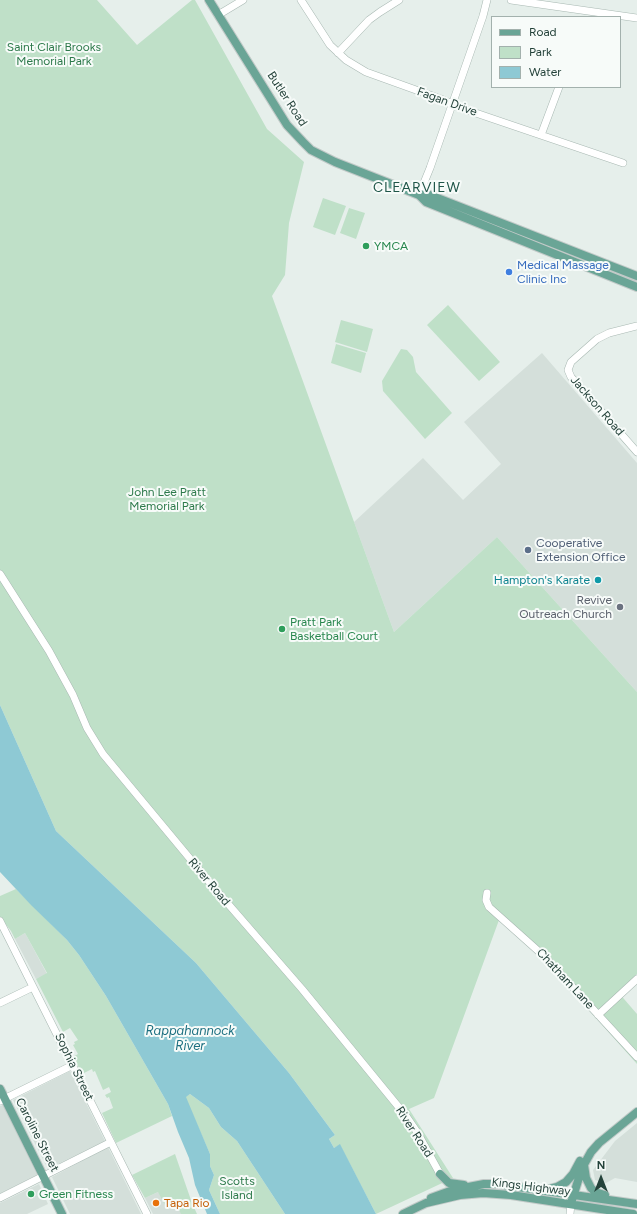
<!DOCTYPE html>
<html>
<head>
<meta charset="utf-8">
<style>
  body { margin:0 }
  #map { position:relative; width:637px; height:1214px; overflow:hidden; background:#e6efeb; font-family:Figtree,sans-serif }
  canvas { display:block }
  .legend { position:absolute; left:491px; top:16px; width:130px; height:72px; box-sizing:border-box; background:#f7fbf9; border:1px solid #a3b1ad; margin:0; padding:5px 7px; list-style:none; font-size:12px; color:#24423a }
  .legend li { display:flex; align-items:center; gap:8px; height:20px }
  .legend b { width:20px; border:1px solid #a3b1ad }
  .north { position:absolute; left:581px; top:1158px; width:40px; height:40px; -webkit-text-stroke:3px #f7fbf9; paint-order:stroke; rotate:0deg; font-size:11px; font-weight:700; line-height:16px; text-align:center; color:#24423a }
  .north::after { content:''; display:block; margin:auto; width:14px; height:18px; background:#24423a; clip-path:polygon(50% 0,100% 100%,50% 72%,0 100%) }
</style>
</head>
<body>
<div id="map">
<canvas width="637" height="1214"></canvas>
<ul class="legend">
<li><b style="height:5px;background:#6aa596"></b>Road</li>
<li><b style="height:11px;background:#bfe0c8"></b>Park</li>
<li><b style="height:11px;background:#8ec9d4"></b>Water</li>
</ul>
<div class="north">N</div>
</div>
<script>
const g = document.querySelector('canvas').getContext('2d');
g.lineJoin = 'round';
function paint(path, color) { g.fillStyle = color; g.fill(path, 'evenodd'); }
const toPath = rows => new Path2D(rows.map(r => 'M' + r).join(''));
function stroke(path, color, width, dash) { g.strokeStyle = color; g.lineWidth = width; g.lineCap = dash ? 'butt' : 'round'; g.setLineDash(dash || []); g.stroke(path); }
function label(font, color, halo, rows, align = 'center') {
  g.font = font + ' Figtree,sans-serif'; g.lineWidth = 4; g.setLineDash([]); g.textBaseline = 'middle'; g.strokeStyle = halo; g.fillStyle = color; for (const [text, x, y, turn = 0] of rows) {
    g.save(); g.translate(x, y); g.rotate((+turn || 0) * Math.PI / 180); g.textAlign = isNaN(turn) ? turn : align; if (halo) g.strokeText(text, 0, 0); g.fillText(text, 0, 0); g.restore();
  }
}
paint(toPath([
  [542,353,637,463,637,692,497,537,394,632,354,522,423,458,463,500,501,464,464,422],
  [25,933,47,974,36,979,15,939],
  [70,1071,105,1141,48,1169,13,1100],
  [3,1105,37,1175,0,1194,0,1106],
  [637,1123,637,1182,615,1178,606,1183,595,1180,593,1170,615,1141],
  [108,1147,141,1214,70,1214,52,1177],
  [39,1184,48,1204,27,1214,0,1214,0,1203],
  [158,1192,174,1200,181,1213,185,1214,153,1214,145,1198]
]), '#d4dfda');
paint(toPath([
  [0,0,97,0,137,45,192,0,195,0,267,129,304,162,289,223,285,275,272,296,394,632,497,537,637,692,637,974,618,992,637,1014,637,1064,544,960,499,920,434,1098,409,1109,453,1178,376,1214,340,1145,334,1148,329,1139,335,1135,289,1073,196,963,56,831,0,705],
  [323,198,346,206,335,235,313,227],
  [349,208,365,213,356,239,340,233],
  [448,305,500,362,479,381,427,325],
  [341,320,373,329,367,352,335,342],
  [336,344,366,353,361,373,331,363],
  [401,349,407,350,413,357,416,372,452,413,425,439,383,391,382,381],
  [16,889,67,940,79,955,106,996,168,1104,172,1116,116,1143,102,1113,113,1108,109,1097,107,1098,105,1095,111,1092,109,1087,103,1090,95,1071,93,1072,92,1069,82,1074,73,1057,78,1054,73,1045,75,1044,74,1042,78,1040,70,1028,63,1032,36,979,47,973,25,933,15,939,11,931,0,917,0,896],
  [190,1094,209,1108,221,1127,237,1141,285,1214,220,1214,209,1190,214,1175,210,1166,210,1154,185,1097],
  [175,1154,192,1203,197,1214,181,1214,174,1200,165,1205,158,1192,145,1198,132,1175]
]), '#bfe0c8');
paint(toPath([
  [0,705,56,831,196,963,289,1073,335,1135,329,1139,334,1148,340,1144,376,1214,285,1214,237,1141,221,1127,209,1108,190,1094,186,1097,210,1154,210,1166,214,1175,209,1190,220,1214,207,1214,195,1185,189,1158,178,1132,168,1104,106,996,79,955,67,940,31,905,0,872]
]), '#8ec9d4');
const minor = toPath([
  [301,0,330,45,346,60,366,72,441,99,461,108,623,163],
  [511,0,637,18],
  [218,15,243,0],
  [338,53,369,20,380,12,399,0],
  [541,135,559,87],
  [419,195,430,168,483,16,487,0],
  [637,326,609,333,597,339,571,362,568,370,571,377,637,452],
  [0,574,49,651,73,695,87,728,103,754,216,890,302,989,406,1116,417,1132,440,1174],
  [487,893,486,900,489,907,545,957,637,1057],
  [0,921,147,1214],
  [0,1003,33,987],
  [598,1015,637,979],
  [0,1101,73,1065],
  [0,1198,111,1142],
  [570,1214,571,1204]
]);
const major = toPath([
  [209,0,287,125,303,142,311,150,335,162,419,195,426,202,637,287],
  [419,195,427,194,637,276],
  [0,1089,62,1214],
  [584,1165,586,1178,591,1188,595,1192,605,1195],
  [440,1174,449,1183,464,1185],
  [549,1189,557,1187,566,1182,573,1174,580,1161],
  [431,1198,453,1190,484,1184,497,1184,637,1204],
  [572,1200,582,1168,591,1152,599,1143,637,1112],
  [403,1214,426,1203,460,1195,483,1193,511,1195,633,1214]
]);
stroke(minor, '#a8b8b2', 8);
stroke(major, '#c2cac8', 10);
stroke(minor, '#fff', 7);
stroke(major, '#6aa596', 8);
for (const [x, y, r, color] of [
  [366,246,4,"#2e9e5b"],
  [509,272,4,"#3f7fe0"],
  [528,550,4,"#5c6f8a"],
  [598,580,4,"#0f9aa8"],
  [620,607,4,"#6b7280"],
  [282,629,4,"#2e9e5b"],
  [31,1194,4,"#2e9e5b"],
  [156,1203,4,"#e8710a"]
]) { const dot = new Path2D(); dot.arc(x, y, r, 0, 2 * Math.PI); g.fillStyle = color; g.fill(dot); stroke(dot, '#f7fbf9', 1.5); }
label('12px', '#2d7a4b', '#f7fbf9', [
  ["Saint Clair Brooks",54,47],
  ["Memorial Park",54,61],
  ["John Lee Pratt",167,492],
  ["Memorial Park",167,506],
  ["Scotts",237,1181],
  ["Island",237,1195]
]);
label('12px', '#24423a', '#f7fbf9', [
  ["Butler Road",287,99,57],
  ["Fagan Drive",447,102,20],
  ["Jackson Road",597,406,49],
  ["River Road",209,882,50],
  ["Chatham Lane",565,979,47],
  ["Sophia Street",74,1067,64],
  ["River Road",414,1132,57],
  ["Caroline Street",37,1135,63],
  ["Kings Highway",531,1187,7]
]);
label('12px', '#27864d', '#f7fbf9', [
  ["YMCA",374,246],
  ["Pratt Park",290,622],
  ["Basketball Court",290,636],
  ["Green Fitness",39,1194]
], 'left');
label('12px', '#366cbe', '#f7fbf9', [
  ["Medical Massage",517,265],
  ["Clinic Inc",517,279]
], 'left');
label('12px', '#4e5e75', '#f7fbf9', [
  ["Cooperative",536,543],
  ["Extension Office",536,557]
], 'left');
label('12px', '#0d838f', '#f7fbf9', [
  ["Hampton's Karate",590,580]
], 'right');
label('12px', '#5b616d', '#f7fbf9', [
  ["Revive",612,600],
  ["Outreach Church",612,614]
], 'right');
label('12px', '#c56008', '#f7fbf9', [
  ["Tapa Rio",164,1203]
], 'left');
label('italic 13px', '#1c6f80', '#f7fbf9', [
  ["Rappahannock",190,1031],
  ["River",190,1046]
]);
g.letterSpacing = '1px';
label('14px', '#1f5548', '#f7fbf9', [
  ["CLEARVIEW",417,188]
]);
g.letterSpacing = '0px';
</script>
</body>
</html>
